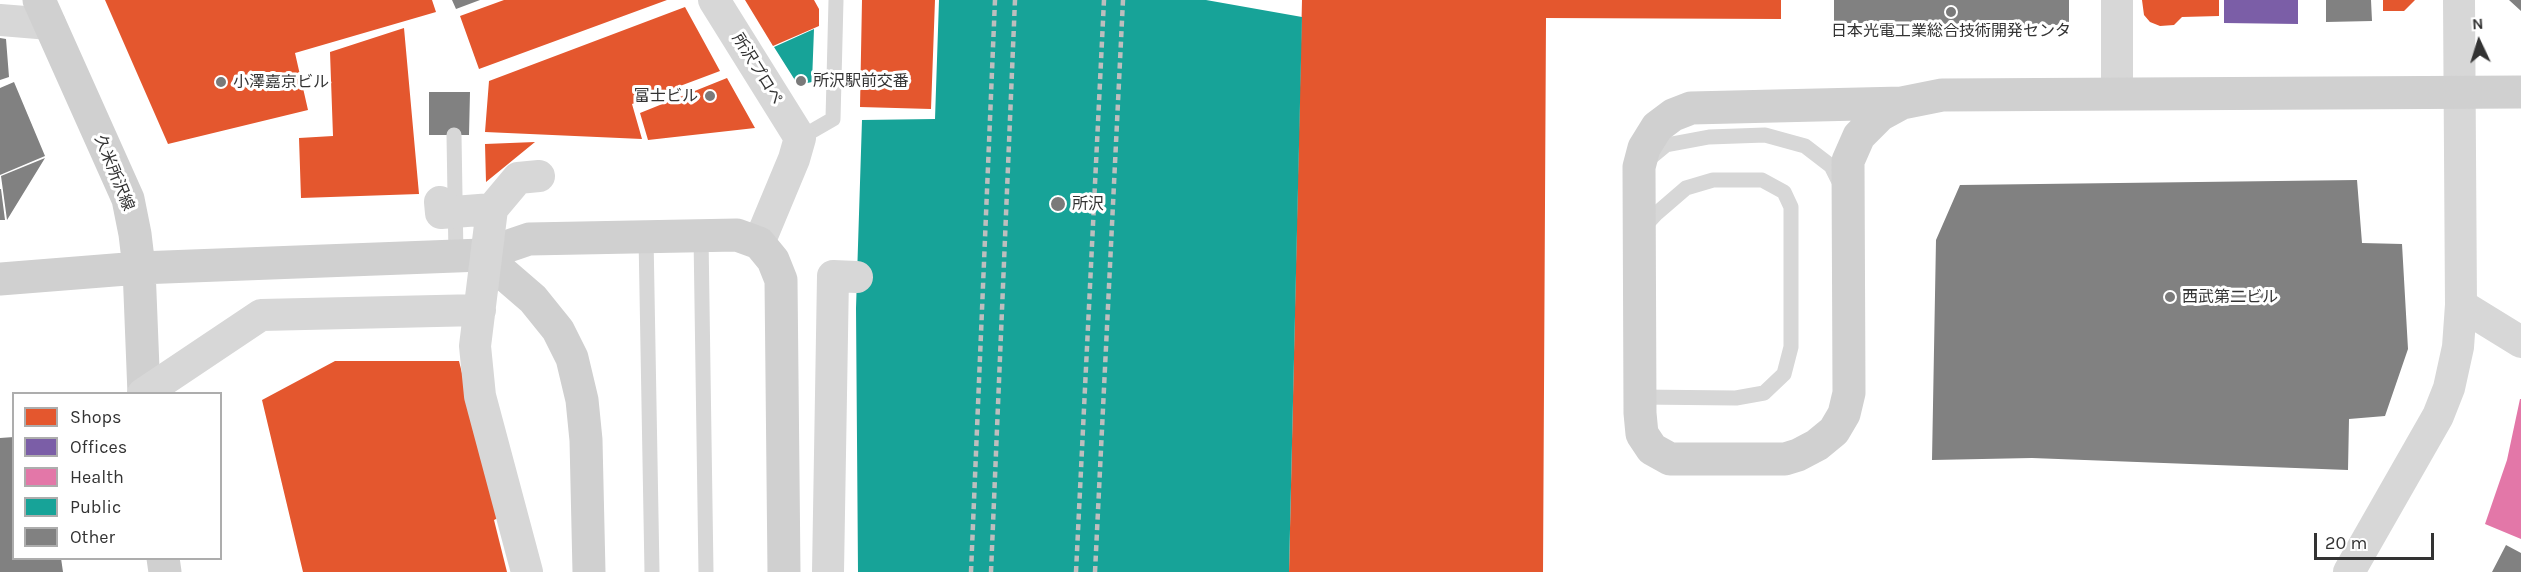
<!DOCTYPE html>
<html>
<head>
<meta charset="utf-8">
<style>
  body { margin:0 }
  #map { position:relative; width:2521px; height:572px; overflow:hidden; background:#fff; font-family:Karla,sans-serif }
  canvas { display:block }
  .legend { position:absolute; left:12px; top:392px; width:210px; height:168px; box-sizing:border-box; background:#fff; border:2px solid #adadad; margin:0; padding:8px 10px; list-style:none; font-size:18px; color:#333 }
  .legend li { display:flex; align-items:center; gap:12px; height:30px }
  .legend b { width:30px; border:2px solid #adadad }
  .north { position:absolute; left:2449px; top:12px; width:60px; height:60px; -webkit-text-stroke:4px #fff; paint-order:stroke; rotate:356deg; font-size:16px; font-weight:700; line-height:24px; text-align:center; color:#333 }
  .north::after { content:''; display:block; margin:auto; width:21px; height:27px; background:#333; clip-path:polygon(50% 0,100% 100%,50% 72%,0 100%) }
  .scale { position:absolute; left:2314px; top:533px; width:120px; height:27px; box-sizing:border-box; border:3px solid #333; border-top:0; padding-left:8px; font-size:18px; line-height:21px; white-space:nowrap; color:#333; -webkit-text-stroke:4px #fff; paint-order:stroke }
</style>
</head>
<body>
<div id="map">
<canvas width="2521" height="572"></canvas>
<ul class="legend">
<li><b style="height:16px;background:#e4572e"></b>Shops</li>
<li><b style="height:16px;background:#7b5ea7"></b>Offices</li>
<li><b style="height:16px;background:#e377a8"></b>Health</li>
<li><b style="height:16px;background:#17a398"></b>Public</li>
<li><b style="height:16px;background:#818181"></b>Other</li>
</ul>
<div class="north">N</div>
<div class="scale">20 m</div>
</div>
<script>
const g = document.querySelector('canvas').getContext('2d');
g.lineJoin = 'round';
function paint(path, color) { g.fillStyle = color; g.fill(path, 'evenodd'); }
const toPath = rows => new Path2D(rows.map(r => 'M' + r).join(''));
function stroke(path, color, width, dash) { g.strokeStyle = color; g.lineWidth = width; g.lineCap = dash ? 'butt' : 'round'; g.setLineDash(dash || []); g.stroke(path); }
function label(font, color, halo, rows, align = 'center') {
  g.font = font + ' Karla,"Noto Sans JP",sans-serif'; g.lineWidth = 6; g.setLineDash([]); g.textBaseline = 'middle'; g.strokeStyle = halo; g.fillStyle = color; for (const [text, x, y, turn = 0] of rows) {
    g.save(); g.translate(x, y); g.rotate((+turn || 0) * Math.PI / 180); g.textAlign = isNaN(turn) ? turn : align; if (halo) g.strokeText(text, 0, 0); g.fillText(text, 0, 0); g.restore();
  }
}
paint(toPath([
  [105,0,432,0,436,12,295,53,308,110,168,144],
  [504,0,667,0,479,69,460,16],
  [745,0,814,0,819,9,819,26,773,46],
  [862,0,935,0,931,109,860,107],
  [1302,0,1781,0,1781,19,1546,18,1543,572,1289,572],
  [2142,0,2219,0,2219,16,2182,17,2174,25,2160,26,2150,22,2144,15],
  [2383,0,2415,0,2404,11,2383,11],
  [685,7,720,71,632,104,642,139,485,132,489,81],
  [404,28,419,194,301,198,299,138,333,136,330,52],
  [727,78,755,128,648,140,640,113],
  [535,142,486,182,485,144],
  [335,361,459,361,498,518,494,520,507,572,303,572,262,400]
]), '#e4572e');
paint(toPath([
  [2224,0,2298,0,2298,24,2224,23]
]), '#7b5ea7');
paint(toPath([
  [2520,399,2521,399,2521,539,2485,524,2507,460]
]), '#e377a8');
paint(toPath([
  [939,0,1206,0,1302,17,1289,572,858,572,856,308,862,120,935,119],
  [814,29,812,82,798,85,774,47]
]), '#17a398');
paint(toPath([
  [452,0,480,0,456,9],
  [1834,0,2069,0,2069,25,1834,26],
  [2326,0,2371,0,2372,21,2326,22],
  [2509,0,2521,0,2521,11],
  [0,38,6,39,9,77,0,80],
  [14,82,45,156,0,175,0,88],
  [429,92,470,92,469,135,429,135],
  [45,158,7,220,1,176],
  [2357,180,2362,243,2402,244,2408,349,2385,416,2349,419,2348,470,2032,458,1932,460,1936,240,1960,185],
  [0,189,1,189,5,220,0,220],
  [14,437,14,558,61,558,63,572,0,572,0,438],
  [2506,545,2521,553,2521,572,2492,572]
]), '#818181');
stroke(toPath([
  [454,135,456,256],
  [800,138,833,119,836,0],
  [1649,159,1666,145,1709,137,1765,135,1805,146,1831,166,1840,184],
  [646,236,652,572],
  [701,236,706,572],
  [1639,397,1736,398,1764,393,1784,374,1791,347,1791,207,1784,192,1762,180,1713,180,1686,188,1657,213,1643,228]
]), '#d7d7d7', 15);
stroke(toPath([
  [714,0,800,138,794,159,759,243],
  [2117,0,2117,93],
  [0,20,50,24],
  [2461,305,2521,342],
  [828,572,833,276,857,277],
  [2349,572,2438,416,2449,388,2458,347,2461,305,2459,0]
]), '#d7d7d7', 32);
stroke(toPath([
  [39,0,128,199,135,234,139,268,144,394],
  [1902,103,1880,115,1859,136,1848,161,1849,393,1844,414,1834,431,1817,445,1798,455,1785,459,1670,459,1652,449,1642,434,1640,413,1639,167,1644,148,1657,127,1673,115,1691,108,1902,103,1942,95,2521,92],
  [482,255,533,299,558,330,572,358,582,400,586,440,589,572],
  [0,279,139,268,482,255,529,239,737,235,759,243,773,260,781,280,784,572],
  [163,558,165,572]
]), '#d0d0d0', 33);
stroke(toPath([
  [971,572,995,0],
  [991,572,1015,0],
  [1076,572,1104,0],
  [1095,572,1123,0]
]), '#bebebe', 4.5, [6, 4.5]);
stroke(toPath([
  [440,202,441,213,492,209],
  [143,394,261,315,480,310],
  [527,572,480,396,475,346,492,209,518,178,539,176]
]), '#d7d7d7', 32);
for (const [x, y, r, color] of [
  [1951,12,6,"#7a7a7a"],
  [801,81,6,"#7a7a7a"],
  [221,82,6,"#7a7a7a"],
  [710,96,6,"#7a7a7a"],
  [1058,204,8,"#7a7a7a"],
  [2170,297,6,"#7a7a7a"]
]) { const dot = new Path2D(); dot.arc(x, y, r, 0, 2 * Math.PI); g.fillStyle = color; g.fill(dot); stroke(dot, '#fff', 2); }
label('16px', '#333', '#fff', [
  ["日本光電工業総合技術開発センタ",1951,31,"center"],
  ["所沢駅前交番",813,81],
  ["小澤嘉京ビル",233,82],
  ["富士ビル",698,96,"right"],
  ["所沢",1072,204],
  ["西武第二ビル",2182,297]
], 'left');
label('16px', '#333', '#fff', [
  ["所沢プロペ",757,69,58],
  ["久米所沢線",114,173,68]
]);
</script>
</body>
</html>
